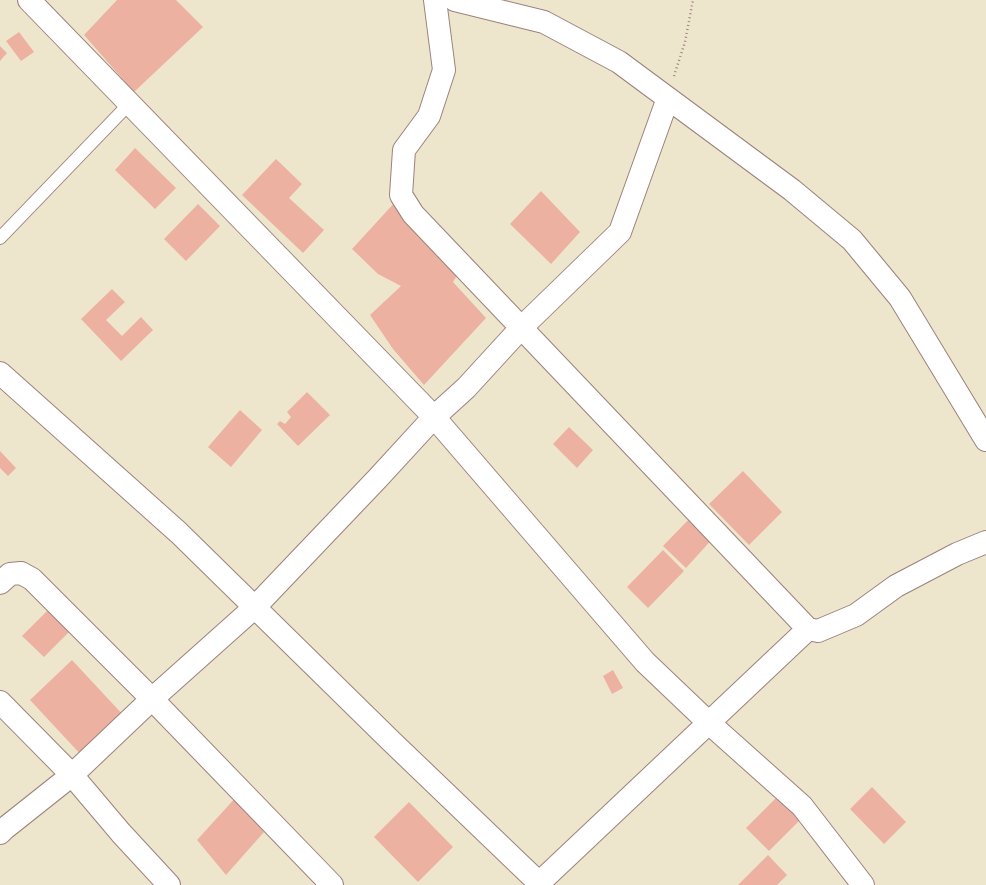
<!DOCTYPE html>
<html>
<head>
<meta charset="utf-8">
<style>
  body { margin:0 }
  canvas { display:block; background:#ede6cd }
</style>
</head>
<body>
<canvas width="986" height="885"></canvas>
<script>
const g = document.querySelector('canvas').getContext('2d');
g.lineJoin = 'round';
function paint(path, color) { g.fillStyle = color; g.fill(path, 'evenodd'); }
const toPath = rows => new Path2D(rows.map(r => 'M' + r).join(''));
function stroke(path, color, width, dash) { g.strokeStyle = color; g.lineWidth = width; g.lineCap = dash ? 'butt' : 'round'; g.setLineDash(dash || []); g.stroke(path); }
paint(toPath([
  [117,0,176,0,203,27,134,92,84,35],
  [19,32,34,52,21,61,6,41],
  [0,46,7,53,0,61],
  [135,148,176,188,155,209,115,170],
  [276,159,302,184,289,198,324,230,303,253,242,195],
  [541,191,580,232,551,264,510,224],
  [396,201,461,269,453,282,486,318,424,385,393,349,370,315,401,286,378,274,352,249],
  [198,204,220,226,186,261,164,239],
  [112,289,125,302,106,320,122,336,141,317,153,330,121,361,81,319],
  [307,392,330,415,298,446,277,424,280,421,285,424,291,417,287,412],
  [240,410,262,430,231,467,208,447],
  [569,427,593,450,577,468,553,444],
  [0,451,16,468,8,476,0,468],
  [743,471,782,512,749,545,709,504],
  [693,515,715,536,686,568,663,546],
  [663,550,684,571,648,608,627,587],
  [55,603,76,625,44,657,22,636],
  [72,660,125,717,83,757,30,700],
  [613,670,623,688,612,694,603,676],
  [872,787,906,822,884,844,850,809],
  [237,796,264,832,226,875,197,840],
  [778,796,801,819,769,851,746,828],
  [409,802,453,847,418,882,374,837],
  [768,855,787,875,777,885,738,885]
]), '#edb1a1');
const service = toPath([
  [0,238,129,104]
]);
const minor = toPath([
  [29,0,434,417,645,662,709,723,802,806,863,885],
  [435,0,444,70,429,116,404,150,401,195,413,214,808,629],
  [455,0,544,22,619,62,792,190,852,240,900,298,986,440],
  [0,373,179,533,391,741,539,883],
  [0,583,10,574,21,573,32,579,152,699,332,885],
  [0,702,72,775,121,833,169,885],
  [0,833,4,829,72,775,152,699,255,607,378,478,434,417,466,388,521,328,620,232,668,98],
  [537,885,808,629,818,631,856,615,896,586,957,554,986,542]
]);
stroke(service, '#9c827c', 14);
stroke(minor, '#9c827c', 24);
stroke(toPath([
  [674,76,685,42,693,0]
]), '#9c827c', 2.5, [1, 3]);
stroke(service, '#fff', 12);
stroke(minor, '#fff', 22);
</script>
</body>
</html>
